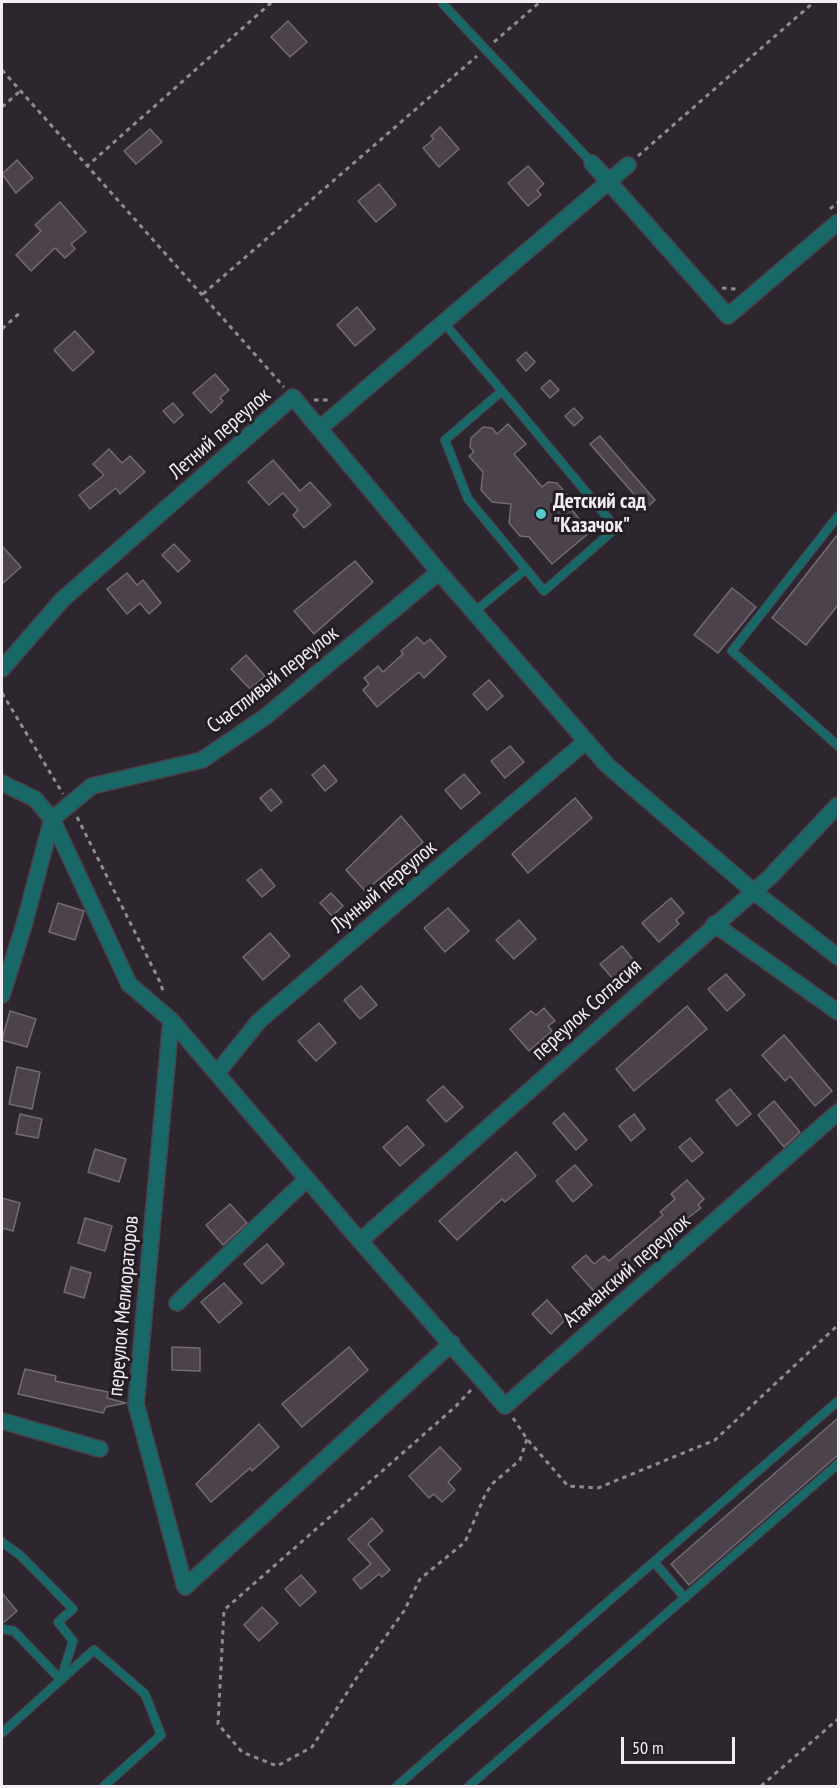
<!DOCTYPE html>
<html>
<head>
<meta charset="utf-8">
<style>
  body { margin:0 }
  #map { position:relative; width:840px; height:1788px; overflow:hidden; background:#2e262f; font-family:"PT Sans Narrow",sans-serif }
  canvas { display:block }
  .frame { position:absolute; inset:0; border:3px solid #f4eef4; pointer-events:none }
  .scale { position:absolute; left:621px; top:1737px; width:114px; height:27px; box-sizing:border-box; border:3px solid #f4eef4; border-top:0; padding-left:8px; font-size:18px; line-height:21px; white-space:nowrap; color:#f4eef4; -webkit-text-stroke:4px #241d25; paint-order:stroke }
</style>
</head>
<body>
<div id="map">
<canvas width="840" height="1788"></canvas>
<div class="frame"></div>
<div class="scale">50 m</div>
</div>
<script>
const g = document.querySelector('canvas').getContext('2d');
g.lineJoin = 'round';
function paint(path, color) { g.fillStyle = color; g.fill(path, 'evenodd'); }
const toPath = rows => new Path2D(rows.map(r => 'M' + r).join(''));
function stroke(path, color, width, dash) { g.strokeStyle = color; g.lineWidth = width; g.lineCap = dash ? 'butt' : 'round'; g.setLineDash(dash || []); g.stroke(path); }
function label(font, color, halo, rows, align = 'center') {
  g.font = font + ' "PT Sans Narrow",sans-serif'; g.lineWidth = 6; g.setLineDash([]); g.textBaseline = 'middle'; g.strokeStyle = halo; g.fillStyle = color; for (const [text, x, y, turn = 0] of rows) {
    g.save(); g.translate(x, y); g.rotate((+turn || 0) * Math.PI / 180); g.textAlign = isNaN(turn) ? turn : align; if (halo) g.strokeText(text, 0, 0); g.fillText(text, 0, 0); g.restore();
  }
}
const building = toPath([
  [288,21,307,42,290,57,271,37,288,21],
  [440,127,459,149,439,167,423,148,434,139,431,136,440,127],
  [150,129,162,142,136,164,124,151,150,129],
  [17,160,33,178,16,193,2,174,17,160],
  [528,166,544,184,537,190,541,195,528,206,508,183,528,166],
  [379,184,396,205,376,222,358,201,379,184],
  [60,202,86,232,71,244,75,249,65,258,55,248,31,271,16,255,41,231,35,225,60,202],
  [357,307,375,329,355,346,337,325,357,307],
  [75,331,94,352,73,371,54,350,75,331],
  [526,352,535,362,526,371,517,360,526,352],
  [215,374,229,390,220,398,223,401,211,413,193,393,215,374],
  [550,380,559,390,550,398,541,388,550,380],
  [173,403,183,415,174,423,163,411,173,403],
  [574,408,583,418,574,426,565,416,574,408],
  [508,424,526,444,514,454,542,487,548,482,557,483,568,496,567,504,590,532,552,564,529,537,520,536,509,523,511,504,492,502,481,490,483,472,469,456,474,452,470,447,471,438,483,427,492,428,497,434,508,424],
  [600,436,655,500,646,508,590,444,600,436],
  [109,449,122,463,130,456,145,472,120,494,116,488,90,509,79,495,104,475,93,464,109,449],
  [273,460,300,491,310,482,331,505,304,528,293,515,298,510,283,493,269,505,248,482,273,460],
  [838,534,838,605,806,645,772,618,838,534],
  [174,544,190,561,178,572,162,555,174,544],
  [2,546,21,567,2,584,2,546],
  [355,561,373,582,314,634,294,611,355,561],
  [127,573,137,585,143,580,161,603,149,614,140,603,127,614,107,589,127,573],
  [732,588,756,607,718,653,694,635,732,588],
  [417,637,424,644,430,639,446,657,424,678,419,672,377,707,363,690,369,684,364,678,378,666,383,672,403,654,401,651,417,637],
  [246,655,265,676,250,689,231,669,246,655],
  [489,680,503,696,487,710,473,694,489,680],
  [510,746,524,762,505,778,491,761,510,746],
  [324,765,337,781,325,791,312,775,324,765],
  [464,774,480,793,461,809,445,790,464,774],
  [271,789,282,802,271,811,260,798,271,789],
  [575,798,592,818,528,873,512,854,575,798],
  [401,816,423,842,365,891,346,870,401,816],
  [261,869,275,886,262,897,247,880,261,869],
  [331,893,343,906,332,916,320,903,331,893],
  [671,898,684,913,676,920,679,924,659,942,642,923,671,898],
  [58,903,84,911,75,940,49,932,58,903],
  [448,908,469,931,445,952,424,928,448,908],
  [519,920,536,939,514,959,496,940,519,920],
  [270,933,290,956,263,980,243,957,270,933],
  [622,946,635,962,614,980,600,964,622,946],
  [726,974,745,995,727,1011,708,989,726,974],
  [361,986,377,1005,360,1019,344,1000,361,986],
  [687,1006,707,1029,634,1091,616,1069,687,1006],
  [544,1008,555,1021,548,1026,552,1031,529,1051,510,1029,531,1011,536,1015,544,1008],
  [10,1011,36,1019,27,1047,2,1040,10,1011],
  [319,1023,336,1043,316,1061,298,1041,319,1023],
  [784,1035,832,1091,815,1106,790,1076,785,1081,762,1055,784,1035],
  [17,1067,40,1072,32,1109,9,1104,17,1067],
  [443,1086,463,1107,446,1122,427,1100,443,1086],
  [730,1089,751,1114,737,1126,716,1100,730,1089],
  [774,1101,800,1132,784,1147,758,1115,774,1101],
  [564,1113,587,1140,576,1150,553,1123,564,1113],
  [20,1114,42,1119,38,1138,16,1134,20,1114],
  [634,1114,645,1129,631,1141,619,1126,634,1114],
  [407,1126,424,1145,400,1166,383,1147,407,1126],
  [690,1138,703,1153,692,1162,679,1147,690,1138],
  [95,1149,126,1159,119,1182,88,1172,95,1149],
  [516,1152,536,1176,505,1202,502,1199,457,1240,439,1221,516,1152],
  [575,1165,592,1185,573,1202,556,1181,575,1165],
  [687,1180,704,1199,698,1205,701,1208,657,1241,660,1245,599,1297,572,1267,586,1255,594,1264,604,1256,609,1261,663,1215,660,1212,675,1199,671,1194,687,1180],
  [2,1198,20,1203,13,1231,2,1228,2,1198],
  [230,1204,247,1223,223,1245,206,1225,230,1204],
  [85,1218,112,1226,105,1251,78,1243,85,1218],
  [267,1244,284,1264,262,1284,244,1264,267,1244],
  [71,1267,91,1273,84,1298,64,1292,71,1267],
  [224,1283,242,1303,219,1323,201,1302,224,1283],
  [547,1300,565,1320,551,1334,532,1314,547,1300],
  [172,1347,200,1348,200,1371,172,1370,172,1347],
  [349,1347,368,1370,302,1427,282,1404,349,1347],
  [25,1369,56,1376,55,1381,108,1392,107,1398,126,1403,106,1407,103,1413,18,1394,25,1369],
  [838,1418,838,1455,689,1585,671,1564,838,1418],
  [259,1424,279,1447,252,1471,250,1468,211,1502,196,1484,259,1424],
  [440,1447,461,1469,448,1482,455,1490,442,1502,434,1494,429,1498,409,1476,440,1447],
  [372,1518,383,1531,368,1544,390,1570,382,1577,379,1574,361,1589,353,1579,371,1564,348,1539,372,1518],
  [301,1575,316,1592,300,1606,285,1589,301,1575],
  [2,1593,17,1611,3,1623,2,1623,2,1593],
  [262,1607,278,1623,259,1641,244,1625,262,1607]
]);
paint(building, '#4b424b');
stroke(building, '#736a74', 1.5);
const lane = toPath([
  [443,4,592,163],
  [444,323,502,391],
  [502,391,616,528,544,591,468,499,445,440,502,391],
  [838,516,732,651,838,746],
  [474,612,526,569],
  [2,1542,21,1556,73,1609,58,1622,73,1641,61,1679],
  [654,1562,685,1598],
  [2,1629,14,1631,61,1680],
  [2,1733,94,1650,145,1694,161,1735,104,1786],
  [397,1786,838,1401],
  [469,1786,838,1464]
]);
const street = toPath([
  [592,163,728,316,838,222],
  [320,428,628,165],
  [2,669,63,599,293,397,439,572,607,765,753,891,838,957],
  [2,783,35,799,52,819,129,984,171,1020,360,1241,505,1406,838,1112],
  [714,924,838,1012],
  [2,995,24,925,52,819,92,786,202,760,265,717,439,572],
  [171,1020,136,1404,185,1587,452,1343],
  [217,1073,259,1021,585,742],
  [360,1241,770,877,838,805],
  [177,1303,307,1179],
  [2,1421,100,1449]
]);
stroke(lane, '#4a424b', 10);
stroke(street, '#4a424b', 18);
stroke(toPath([
  [494,42,540,2],
  [2,70,284,387],
  [2,107,20,91],
  [638,156,814,2],
  [86,167,272,2],
  [830,209,838,202],
  [722,288,736,289],
  [203,294,477,56],
  [2,329,22,311],
  [314,400,329,400],
  [2,693,63,794],
  [77,817,160,982,164,994],
  [471,1390,455,1407,224,1610,218,1724,242,1752,277,1766,312,1747,361,1671,404,1611,420,1579,465,1542,485,1495,492,1484,520,1460,527,1439],
  [513,1418,527,1439,568,1486,598,1488,715,1440,838,1325],
  [761,1786,838,1719]
]), '#918a91', 3, [4.5, 4.5]);
stroke(lane, '#186867', 8);
stroke(street, '#186867', 15);
for (const [x, y, r, color] of [
  [541,514,6,"#53cdcb"]
]) { const dot = new Path2D(); dot.arc(x, y, r, 0, 2 * Math.PI); g.fillStyle = color; g.fill(dot); stroke(dot, '#241d25', 2); }
label('21px', '#f4eef4', '#241d25', [
  ["Летний переулок",220,434,-41],
  ["Счастливый переулок",273,680,-38],
  ["Лунный переулок",384,887,-40],
  ["переулок Согласия",587,1010,-42],
  ["Атаманский переулок",627,1271,-41],
  ["переулок Мелиораторов",124,1306,-85]
]);
label('bold 21px', '#f4eef4', '#241d25', [
  ["Детский сад",553,502],
  ["\"Казачок\"",553,526]
], 'left');
</script>
</body>
</html>
